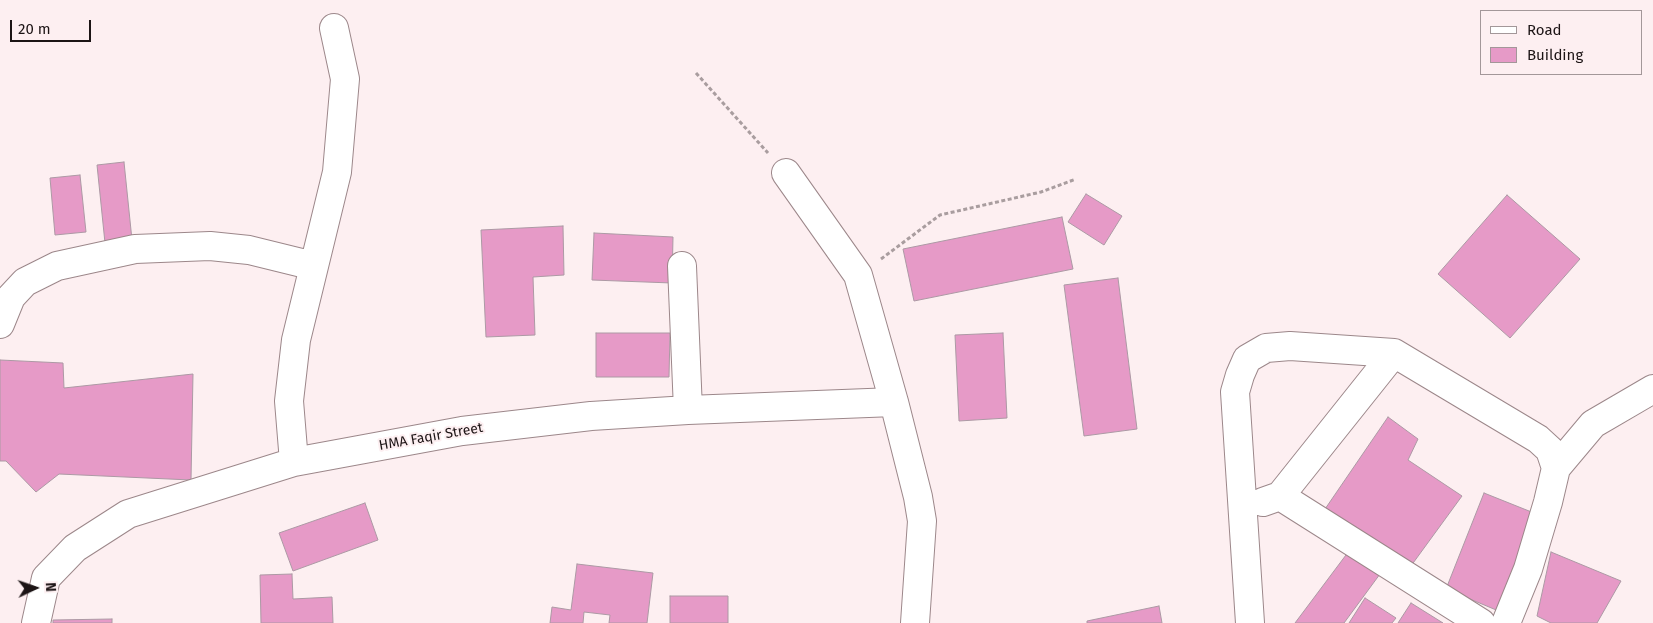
<!DOCTYPE html>
<html>
<head>
<meta charset="utf-8">
<style>
  body { margin:0 }
  #map { position:relative; width:1653px; height:623px; overflow:hidden; background:#fdeff1; font-family:"Fira Sans",sans-serif }
  canvas { display:block }
  .legend { position:absolute; left:1480px; top:10px; width:162px; height:65px; box-sizing:border-box; background:#fdeff1; border:1px solid #a39799; margin:0; padding:6px 9px; list-style:none; font-size:15px; color:#1c1415 }
  .legend li { display:flex; align-items:center; gap:10px; height:25px }
  .legend b { width:25px; border:1px solid #a39799 }
  .north { position:absolute; left:10px; top:563px; width:50px; height:50px; -webkit-text-stroke:4px #fdeff1; paint-order:stroke; rotate:87deg; font-size:14px; font-weight:700; line-height:20px; text-align:center; color:#1c1415 }
  .north::after { content:''; display:block; margin:auto; width:18px; height:22px; background:#1c1415; clip-path:polygon(50% 0,100% 100%,50% 72%,0 100%) }
  .scale { position:absolute; left:10px; top:20px; width:81px; height:22px; box-sizing:border-box; border:2px solid #1c1415; border-top:0; padding-left:6px; font-size:15px; line-height:18px; white-space:nowrap; color:#1c1415; -webkit-text-stroke:4px #fdeff1; paint-order:stroke }
</style>
</head>
<body>
<div id="map">
<canvas width="1653" height="623"></canvas>
<ul class="legend">
<li><b style="height:6px;background:#fff"></b>Road</li>
<li><b style="height:14px;background:#e69ac7"></b>Building</li>
</ul>
<div class="north">N</div>
<div class="scale">20 m</div>
</div>
<script>
const g = document.querySelector('canvas').getContext('2d');
g.lineJoin = 'round';
function paint(path, color) { g.fillStyle = color; g.fill(path, 'evenodd'); }
const toPath = rows => new Path2D(rows.map(r => 'M' + r).join(''));
function stroke(path, color, width, dash) { g.strokeStyle = color; g.lineWidth = width; g.lineCap = dash ? 'butt' : 'round'; g.setLineDash(dash || []); g.stroke(path); }
function label(font, color, halo, rows, align = 'center') {
  g.font = font + ' "Fira Sans",sans-serif'; g.lineWidth = 4; g.setLineDash([]); g.textBaseline = 'middle'; g.strokeStyle = halo; g.fillStyle = color; for (const [text, x, y, turn = 0] of rows) {
    g.save(); g.translate(x, y); g.rotate((+turn || 0) * Math.PI / 180); g.textAlign = isNaN(turn) ? turn : align; if (halo) g.strokeText(text, 0, 0); g.fillText(text, 0, 0); g.restore();
  }
}
const building = toPath([
  [124,162,132,240,105,243,97,165,124,162],
  [80,175,86,232,55,235,50,178,80,175],
  [1086,194,1122,216,1104,245,1068,222,1086,194],
  [1507,195,1580,259,1510,338,1438,274,1507,195],
  [1062,217,1073,269,914,301,903,249,1062,217],
  [563,226,564,275,533,277,535,335,486,337,481,230,563,226],
  [594,233,673,237,672,283,592,280,594,233],
  [1118,278,1137,429,1084,436,1064,285,1118,278],
  [596,333,670,333,669,377,596,377,596,333],
  [1003,333,1007,418,959,421,955,335,1003,333],
  [0,360,63,363,64,388,193,374,191,480,59,474,36,492,6,461,0,461,0,360],
  [1388,417,1418,439,1408,460,1462,496,1408,570,1323,512,1388,417],
  [1484,493,1539,515,1501,612,1446,589,1484,493],
  [365,503,378,540,293,571,279,533,365,503],
  [1349,551,1380,574,1344,623,1295,623,1349,551],
  [1551,552,1621,581,1597,623,1551,623,1537,616,1551,552],
  [577,564,653,573,647,623,609,623,610,615,584,612,583,623,550,623,552,607,571,610,577,564],
  [292,574,293,599,332,597,333,623,261,623,260,575,292,574],
  [670,596,728,596,728,623,670,623,670,596],
  [1365,598,1396,618,1392,623,1349,623,1365,598],
  [1411,603,1443,623,1398,623,1411,603],
  [1159,606,1162,623,1087,623,1087,621,1159,606],
  [112,619,112,623,53,623,53,620,112,619]
]);
paint(building, '#e69ac7');
stroke(building, '#ac99a4', 1);
const minor = toPath([
  [786,173,858,275,894,402,918,497,922,521,915,623],
  [682,266,688,410],
  [0,324,11,297,25,282,57,266,135,249,210,246,249,250,314,266],
  [294,462,289,401,296,340,337,172,345,79,334,28],
  [1556,468,1593,424,1653,389],
  [1280,496,1481,623],
  [1263,502,1280,496,1394,353],
  [36,623,46,578,75,548,128,514,294,462,462,431,591,416,688,410,894,402],
  [1250,623,1235,392,1240,375,1247,359,1266,348,1290,346,1394,353,1538,439,1550,450,1556,468,1548,502,1528,569,1506,623]
]);
stroke(minor, '#9c878a', 30);
stroke(toPath([
  [696,73,768,153],
  [881,259,940,215,1041,192,1076,179]
]), '#a99d9f', 3, [4, 2.5]);
stroke(minor, '#fff', 28);
label('14px', '#1c1415', '#fdeff1', [
  ["HMA Faqir Street",431,437,-10]
]);
</script>
</body>
</html>
